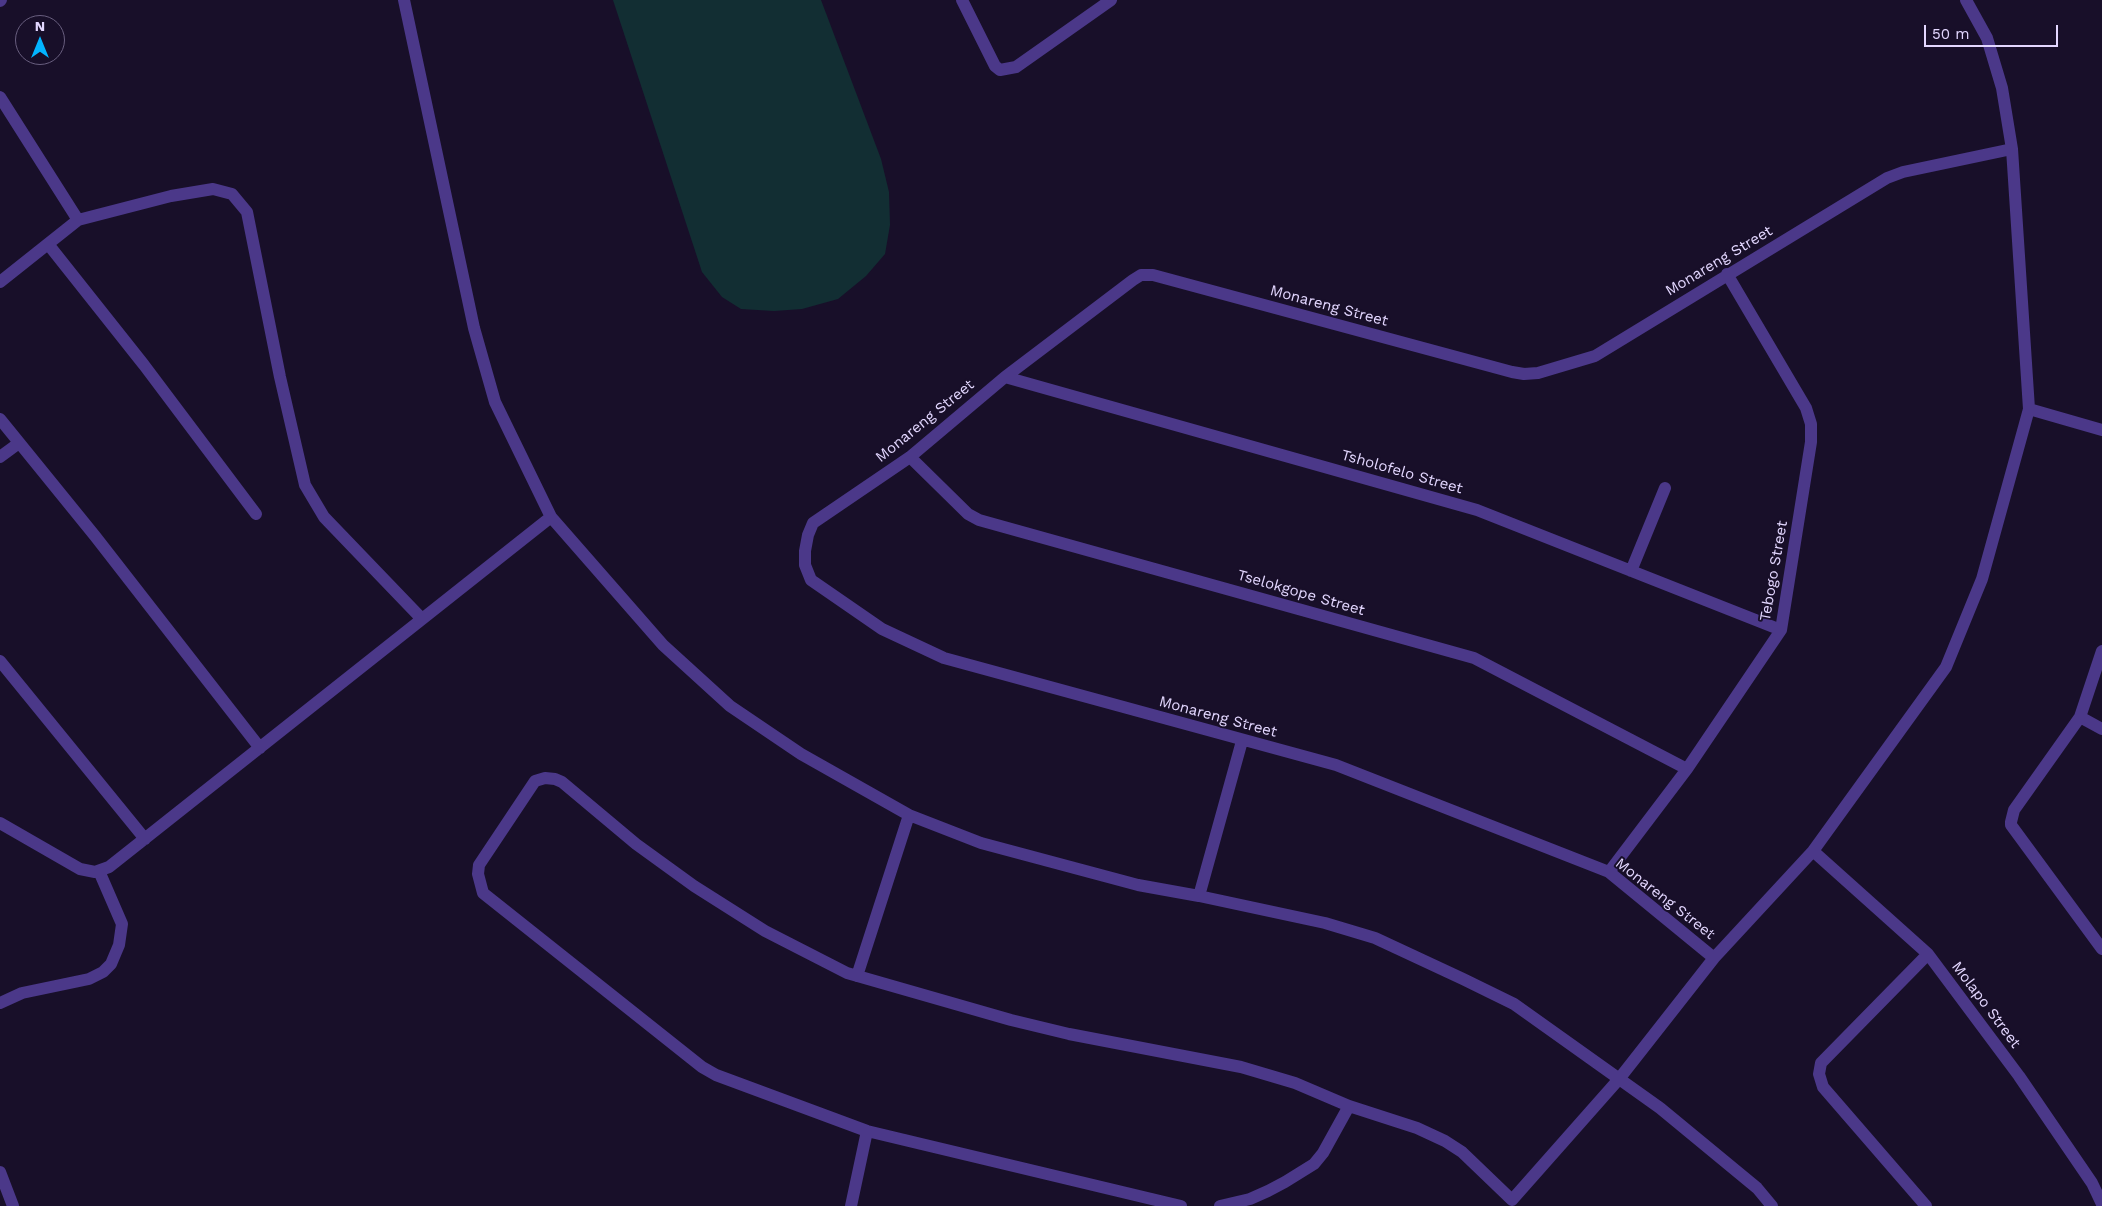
<!DOCTYPE html>
<style>
body{margin:0}
#map{position:relative;width:2102px;height:1206px;overflow:hidden;background:#180f29;font-family:"Work Sans",sans-serif}
canvas{display:block}
.north{position:absolute;left:15px;top:15px;width:50px;height:50px;box-sizing:border-box;background:#180f29;border:1px solid #695f7f;border-radius:50%;rotate:0deg;font-size:14px;font-weight:700;line-height:20px;text-align:center;color:#e3d7ff}
.north::after{content:'';display:block;margin:auto;width:18px;height:22px;background:#03b4ff;clip-path:polygon(50% 0,100% 100%,50% 72%,0 100%)}
.scale{position:absolute;left:1924px;top:25px;width:134px;height:22px;box-sizing:border-box;border:2px solid #e3d7ff;border-top:0;padding-left:6px;font-size:15px;line-height:18px;white-space:nowrap;color:#e3d7ff;-webkit-text-stroke:4px #180f29;paint-order:stroke}
</style>
<div id="map">
<canvas width="2102" height="1206"></canvas>
<div class="north">N</div>
<div class="scale">50 m</div>
</div>
<script>
const ctx = document.querySelector('canvas').getContext('2d');
ctx.lineJoin = 'round';
function fillPath(path, color) { ctx.fillStyle = color; ctx.fill(path, 'evenodd'); }
const shape = rows => new Path2D(rows.map(r => 'M' + r).join(''));
function strokePath(path, color, width, dash) { ctx.strokeStyle = color; ctx.lineWidth = width; ctx.lineCap = dash ? 'butt' : 'round'; ctx.setLineDash(dash || []); ctx.stroke(path); }
function label(font, color, halo, rows, align = 'center') {
  ctx.font = font + ' "Work Sans",sans-serif'; ctx.lineWidth = 4; ctx.setLineDash([]); ctx.textBaseline = 'middle'; ctx.strokeStyle = halo; ctx.fillStyle = color; for (const [text, x, y, turn = 0] of rows) {
    ctx.save(); ctx.translate(x, y); ctx.rotate((+turn || 0) * Math.PI / 180); ctx.textAlign = isNaN(turn) ? turn : align; if (halo) ctx.strokeText(text, 0, 0); ctx.fillText(text, 0, 0); ctx.restore();
  }
}
const green = shape([
 [613,0,821,0,881,159,889,192,890,225,885,254,866,276,838,299,802,309,774,311,741,309,722,297,702,272]
]);
const minor = shape([
 [404,0,474,328,495,402,551,517,663,645,730,706,801,754,909,815,981,843,1138,885,1199,896,1325,923,1375,938,1463,979,1514,1004,1660,1108,1757,1188,1772,1206],
 [962,0,995,66,1000,70,1016,67,1111,0],
 [0,1,1,0],
 [0,97,78,220],
 [48,244,144,365,256,514],
 [0,282,78,220,171,196,213,189,232,194,247,212,280,377,305,485,324,517,422,619],
 [1005,377,1477,510,1781,630],
 [2029,409,2102,430],
 [0,419,95,536,260,748],
 [0,457,19,443],
 [910,457,968,514,979,520,1474,658,1687,769],
 [1631,571,1665,488],
 [2102,651,2080,717,2014,810,2011,822,2011,825,2102,949],
 [0,661,145,839],
 [2080,717,2102,729],
 [0,823,80,869,95,872,109,867,551,517],
 [1813,851,1928,954,2019,1076,2092,1183,2102,1204],
 [1609,872,1687,769,1781,630,1811,442,1811,424,1806,408,1727,274],
 [1199,896,1242,741],
 [1714,958,1609,872,1336,765,944,658,882,629,811,580,805,565,805,551,808,535,813,523,910,457,1005,377,1133,280,1141,275,1153,275,1512,372,1524,374,1538,373,1595,356,1887,178,1903,172,2012,149],
 [857,976,909,815],
 [0,1003,22,993,89,979,103,972,111,964,119,945,122,924,99,871],
 [0,1172,13,1206],
 [851,1206,867,1131],
 [1181,1206,867,1131,716,1075,702,1067,483,893,478,874,479,865,535,781,545,778,555,779,562,782,636,844,694,886,765,931,847,973,1011,1020,1069,1034,1241,1067,1295,1083,1349,1106,1417,1128,1445,1141,1462,1152,1512,1200,1619,1079,1714,958,1813,851,1946,667,1982,579,2029,409,2012,149,2002,88,1987,38,1966,0],
 [1220,1206,1250,1199,1268,1191,1285,1182,1314,1164,1323,1153,1349,1106],
 [1926,1206,1823,1087,1819,1074,1821,1063,1928,954]
]);
const streetNames = [
 ["Monareng Street",1719,261,-31],
 ["Monareng Street",1329,306,15],
 ["Monareng Street",925,421,-39],
 ["Tsholofelo Street",1402,472,16],
 ["Tebogo Street",1774,571,-80],
 ["Tselokgope Street",1301,593,16],
 ["Monareng Street",1218,717,15],
 ["Monareng Street",1665,899,38],
 ["Molapo Street",1986,1005,53]
];
fillPath(green, '#122e33');
strokePath(minor, '#4b3889', 12);
label('15px', '#e3d7ff', '#180f29', streetNames);
</script>
